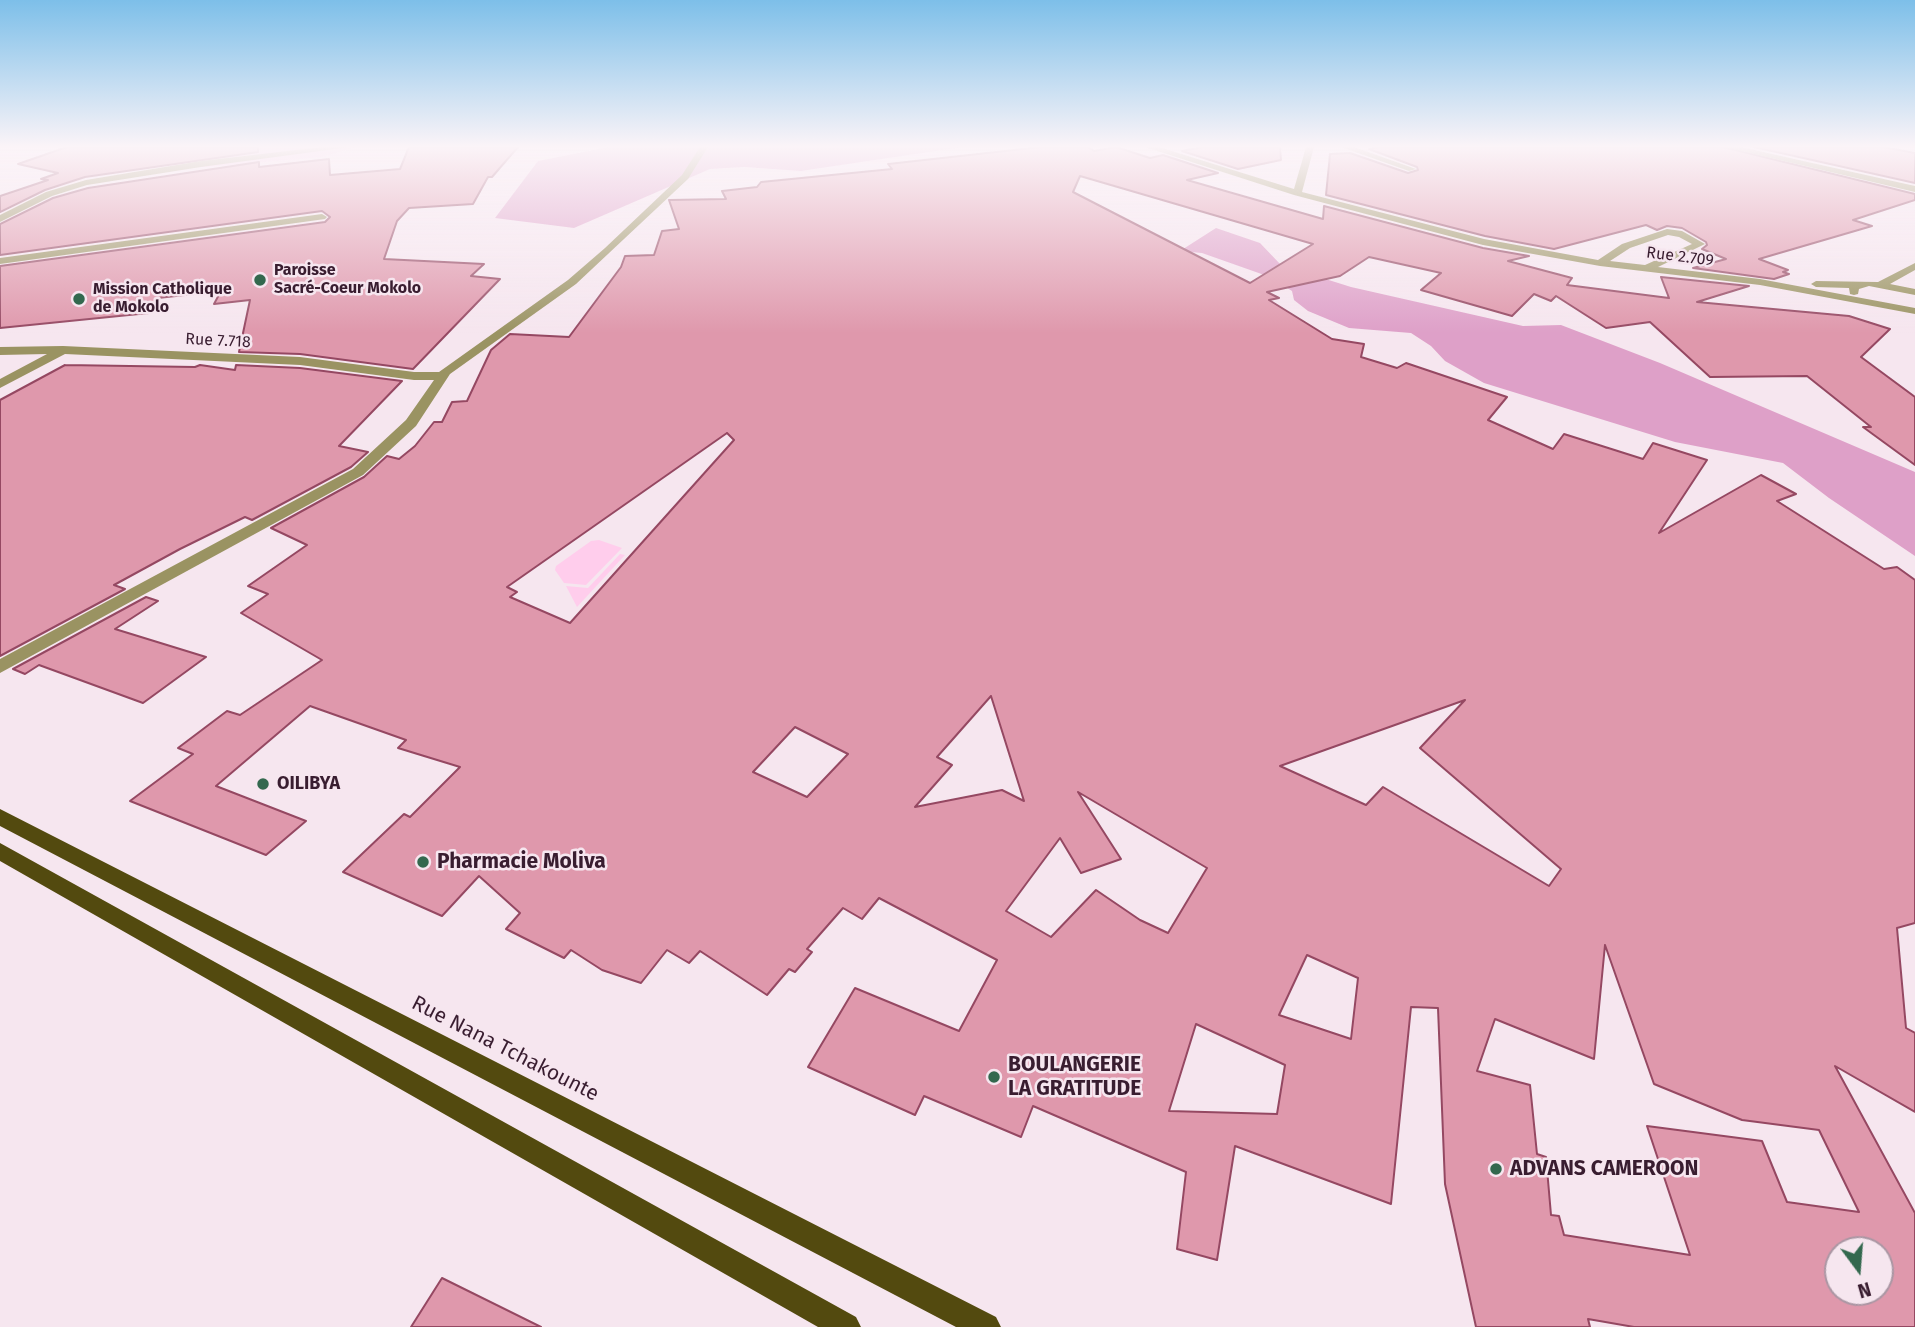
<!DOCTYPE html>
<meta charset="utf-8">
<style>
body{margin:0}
#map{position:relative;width:1915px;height:1327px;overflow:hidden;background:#f6e6ef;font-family:"Fira Sans",sans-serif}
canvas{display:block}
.north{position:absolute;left:1824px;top:1236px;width:70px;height:70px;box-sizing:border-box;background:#f6e6ef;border:2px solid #aa96a3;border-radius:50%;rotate:164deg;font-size:19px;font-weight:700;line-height:28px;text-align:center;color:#391d30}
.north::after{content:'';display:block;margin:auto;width:24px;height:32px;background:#33684e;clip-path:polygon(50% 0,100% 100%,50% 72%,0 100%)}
</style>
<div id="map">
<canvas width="1915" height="1327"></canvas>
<div class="north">N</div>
</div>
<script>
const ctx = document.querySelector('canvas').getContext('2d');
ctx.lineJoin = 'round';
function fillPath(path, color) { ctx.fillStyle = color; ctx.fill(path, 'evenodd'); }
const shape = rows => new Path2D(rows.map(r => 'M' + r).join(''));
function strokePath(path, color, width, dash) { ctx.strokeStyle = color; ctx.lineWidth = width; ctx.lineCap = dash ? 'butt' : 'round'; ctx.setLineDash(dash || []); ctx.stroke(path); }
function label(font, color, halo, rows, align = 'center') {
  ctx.font = font + ' "Fira Sans",sans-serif'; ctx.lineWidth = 5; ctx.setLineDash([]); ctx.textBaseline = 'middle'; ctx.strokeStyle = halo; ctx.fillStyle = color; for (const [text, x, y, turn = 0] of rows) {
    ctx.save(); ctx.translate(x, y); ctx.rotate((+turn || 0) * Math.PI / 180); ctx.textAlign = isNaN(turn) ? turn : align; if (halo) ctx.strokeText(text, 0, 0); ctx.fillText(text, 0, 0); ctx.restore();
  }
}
const green = shape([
 [213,147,356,147,322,157,209,167,173,167,166,163],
 [599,540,622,548,586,585,564,583,555,570,556,566,591,541],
 [620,554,625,555,577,607,566,586,588,588]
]);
const forest = shape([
 [609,147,962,147,801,171,744,167,710,169,574,228,495,218,538,161],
 [1216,228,1260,243,1281,265,1351,287,1523,326,1561,325,1660,363,1915,472,1915,556,1829,498,1783,463,1675,442,1484,383,1445,361,1431,346,1411,333,1349,328,1308,311,1294,300,1292,291,1270,277,1202,253,1180,251]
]);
const building = shape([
 [67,147,258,147,258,152,85,177,45,190,0,212,0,196,48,180,41,179,58,173,18,164,67,147],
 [409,147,518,147,492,177,488,177,473,204,409,208,397,221,384,259,484,264,471,276,500,279,413,369,300,354,239,352,250,300,214,304,221,291,158,298,149,313,0,328,0,266,325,222,330,217,322,211,0,255,0,224,53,198,88,188,259,162,259,167,329,159,330,175,400,169,409,147],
 [1041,147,1088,147,1094,151,1116,147,1150,158,1163,155,1218,173,1187,180,1323,219,1324,206,1483,248,1529,256,1508,261,1572,278,1567,285,1669,298,1661,277,1749,286,1697,302,1849,316,1890,329,1861,357,1915,397,1915,465,1863,427,1871,427,1807,376,1710,377,1650,322,1606,328,1556,296,1551,301,1534,294,1512,316,1421,290,1441,273,1369,257,1340,276,1267,292,1279,298,1269,300,1332,339,1364,344,1361,357,1397,368,1406,363,1507,397,1488,420,1553,449,1564,434,1643,459,1653,443,1707,460,1659,533,1761,475,1796,494,1777,501,1884,569,1897,567,1915,580,1915,923,1897,928,1906,1028,1915,1033,1915,1112,1835,1066,1915,1213,1915,1327,1634,1327,1588,1319,1590,1327,1476,1327,1445,1184,1438,1008,1411,1007,1391,1204,1235,1146,1217,1260,1177,1249,1186,1172,1033,1106,1021,1137,924,1096,915,1115,808,1067,855,988,959,1031,997,960,879,898,862,919,843,908,807,949,812,952,795,972,789,969,767,995,700,951,689,963,667,950,641,983,602,970,571,950,564,958,506,929,520,913,479,876,442,916,343,872,404,814,410,817,460,767,398,748,406,740,310,706,216,786,306,821,266,855,130,801,193,754,178,748,227,711,240,715,322,660,241,613,268,594,248,586,307,545,271,528,364,477,387,456,399,459,415,446,434,422,442,422,452,402,467,401,491,350,510,334,569,337,621,267,625,256,654,255,662,231,679,229,669,200,726,199,722,191,757,187,761,182,892,169,888,164,1041,147],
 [1080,176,1313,244,1250,283,1073,192,1080,176],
 [727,433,734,440,570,623,510,597,517,592,507,587,727,433],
 [991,696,1024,801,1002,790,915,807,952,765,937,757,991,696],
 [1465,700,1420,748,1561,869,1549,886,1383,787,1366,805,1280,766,1465,700],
 [795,727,848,754,807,797,753,772,795,727],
 [1078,792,1207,868,1168,933,1140,920,1096,890,1051,937,1006,911,1060,838,1081,873,1121,859,1078,792],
 [1605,945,1654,1084,1742,1120,1819,1130,1859,1212,1787,1202,1762,1141,1647,1126,1690,1255,1564,1235,1559,1216,1551,1215,1546,1157,1537,1154,1530,1085,1477,1071,1495,1019,1594,1059,1605,945],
 [1307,955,1358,978,1351,1039,1279,1015,1307,955],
 [1196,1024,1285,1065,1277,1114,1169,1111,1196,1024],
 [1838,1250,1880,1250,1880,1292,1838,1292,1838,1250],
 [1203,147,1280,147,1281,160,1238,169,1182,151,1203,147],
 [1379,147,1723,147,1915,194,1915,200,1853,220,1872,226,1759,259,1788,270,1783,272,1789,274,1774,279,1693,268,1726,259,1702,249,1707,245,1706,242,1682,228,1667,226,1657,230,1646,225,1554,249,1485,236,1326,195,1330,154,1350,153,1408,173,1418,170,1417,167,1369,149,1379,147],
 [1754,147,1883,147,1915,153,1915,183,1754,147],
 [65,365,195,367,200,365,235,370,236,365,300,368,402,381,339,446,368,452,351,467,252,520,245,517,180,549,114,585,125,589,0,656,0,400,65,365],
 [146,597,158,601,115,629,206,657,143,703,39,665,25,674,13,669,146,597],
 [442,1278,541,1327,411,1327,442,1278]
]);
const minor = shape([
 [322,147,350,147,201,167,87,185,52,196,0,222,0,215,46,192,86,180,201,161,322,147],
 [700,147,708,147,688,179,576,284,450,374,416,426,363,475,0,673,0,659,353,469,406,420,434,380,414,380,300,365,65,354,0,388,0,379,47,354,0,355,0,347,63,346,300,357,414,372,439,372,568,280,605,248,682,175,700,147],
 [1145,147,1159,147,1294,189,1306,147,1314,147,1302,192,1484,239,1598,260,1622,244,1667,229,1682,231,1705,244,1658,267,1760,279,1915,308,1915,314,1760,285,1600,266,1483,245,1294,195,1145,147],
 [1668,235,1679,237,1692,244,1645,265,1610,261,1630,248,1668,235],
 [1341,147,1354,147,1416,169,1409,171,1341,147],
 [1725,147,1741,147,1915,186,1915,192,1725,147],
 [322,214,327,217,325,219,0,264,0,258,322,214],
 [1915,263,1915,270,1890,284,1915,289,1915,295,1869,286,1859,289,1858,294,1854,295,1850,294,1849,288,1816,287,1811,284,1816,281,1878,282,1915,263]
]);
const major = shape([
 [0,809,996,1317,1001,1327,956,1327,0,826,0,809],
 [0,843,856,1317,861,1327,818,1327,0,861,0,843]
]);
const markers = [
 [260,280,7,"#33684e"],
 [79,299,7,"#33684e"],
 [263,784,7,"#33684e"],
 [423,862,7,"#33684e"],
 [994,1077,7,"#33684e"],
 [1496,1169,7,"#33684e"]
];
const farStreetnames = [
 ["Rue 2.709",1680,257,7],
 ["Rue 7.718",218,341,3]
];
const farPoinames = [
 ["Paroisse",274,271],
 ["Sacré-Coeur Mokolo",274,289],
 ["Mission Catholique",93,290],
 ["de Mokolo",93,308]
];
const poiNames = [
 ["OILIBYA",277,784]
];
const nearPoinames = [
 ["Pharmacie Moliva",437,862],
 ["BOULANGERIE",1008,1065],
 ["LA GRATITUDE",1008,1089],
 ["ADVANS CAMEROON",1510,1169]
];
const nearStreetnames = [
 ["Rue Nana Tchakounte",505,1049,27]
];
fillPath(green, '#ffcdec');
fillPath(forest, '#dea0c8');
fillPath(building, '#df98ac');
strokePath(building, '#954862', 2);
fillPath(minor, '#9a9362');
fillPath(major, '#534a0f');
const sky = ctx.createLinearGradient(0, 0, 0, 333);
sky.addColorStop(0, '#7dbfe9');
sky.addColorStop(0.44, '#fbf4f8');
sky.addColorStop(1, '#fbf4f800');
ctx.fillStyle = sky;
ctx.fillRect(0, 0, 1915, 333);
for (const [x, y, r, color] of markers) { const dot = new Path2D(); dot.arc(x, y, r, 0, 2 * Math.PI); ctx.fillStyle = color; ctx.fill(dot); strokePath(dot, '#f6e6ef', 2.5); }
label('16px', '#391d30', '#f6e6ef', farStreetnames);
label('bold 16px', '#391d30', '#f6e6ef', farPoinames, 'left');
label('bold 18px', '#391d30', '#f6e6ef', poiNames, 'left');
label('bold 21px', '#391d30', '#f6e6ef', nearPoinames, 'left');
label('21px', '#391d30', '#f6e6ef', nearStreetnames);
</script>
